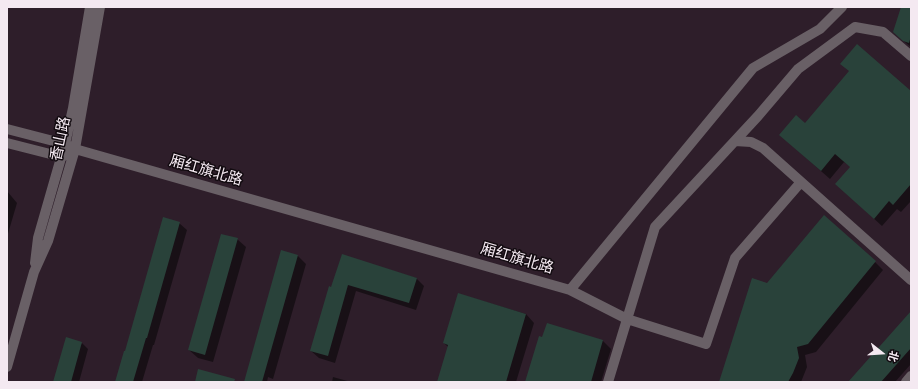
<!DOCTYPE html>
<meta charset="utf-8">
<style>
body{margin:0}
#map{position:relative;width:918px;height:389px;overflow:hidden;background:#2e1e2a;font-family:"Space Grotesk","Noto Sans SC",sans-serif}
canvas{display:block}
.frame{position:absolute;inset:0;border:8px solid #f4e9f1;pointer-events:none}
.north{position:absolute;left:862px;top:333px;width:40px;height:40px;-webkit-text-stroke:3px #120b10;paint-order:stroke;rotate:107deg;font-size:11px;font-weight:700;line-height:16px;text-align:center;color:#f4e9f1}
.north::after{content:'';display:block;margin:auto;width:14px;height:18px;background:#f4e9f1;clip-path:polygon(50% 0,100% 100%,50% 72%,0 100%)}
</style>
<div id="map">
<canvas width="918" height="389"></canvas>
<div class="frame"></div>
<div class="north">北</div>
</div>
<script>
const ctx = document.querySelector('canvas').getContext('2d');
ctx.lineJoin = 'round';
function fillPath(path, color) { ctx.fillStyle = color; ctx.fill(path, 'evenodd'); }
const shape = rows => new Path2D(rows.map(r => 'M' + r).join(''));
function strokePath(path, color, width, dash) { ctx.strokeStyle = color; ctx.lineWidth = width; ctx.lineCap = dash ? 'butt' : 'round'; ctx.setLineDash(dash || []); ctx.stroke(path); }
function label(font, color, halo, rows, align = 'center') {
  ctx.font = font + ' "Space Grotesk","Noto Sans SC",sans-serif'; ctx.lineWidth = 3; ctx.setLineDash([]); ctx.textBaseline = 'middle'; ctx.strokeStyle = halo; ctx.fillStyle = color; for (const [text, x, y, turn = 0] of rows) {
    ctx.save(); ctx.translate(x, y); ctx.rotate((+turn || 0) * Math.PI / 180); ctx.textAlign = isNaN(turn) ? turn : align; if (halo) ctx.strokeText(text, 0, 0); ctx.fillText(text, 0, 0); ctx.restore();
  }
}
const shadow = shape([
 [902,7,911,7,911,47,900,38],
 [911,92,911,201,901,212,897,209,882,226,836,184,851,167,844,162,830,179,780,135,805,124],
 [7,191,17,203,7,237],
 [179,223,187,230,154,345,153,345,142,382,116,382],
 [237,239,246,247,213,362,198,358,189,350],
 [297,255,306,264,273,379,268,377,267,382,245,382],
 [342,255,416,278,424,286,416,310,356,291,335,363,319,358,311,351],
 [875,262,883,270,816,352,805,355,807,367,801,382,720,382,767,284],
 [459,294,526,314,534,323,516,382,438,382,448,347,444,343],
 [911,313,911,364,895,382,850,382],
 [543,338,603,341,611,349,601,382,526,382],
 [82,343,88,349,79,382,54,382],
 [333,377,351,382,332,382]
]);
const building = shape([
 [901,7,911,7,911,36,909,43,903,41,893,32],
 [857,44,911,91,911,184,893,205,889,201,874,219,835,184,850,167,835,154,821,171,779,135,796,115,805,123,849,71,840,64],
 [824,215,876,261,808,344,797,347,799,358,793,373,788,382,719,382,752,278,767,283],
 [163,217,180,222,147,338,146,338,133,382,115,382,124,351,125,351],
 [221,234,238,238,205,355,188,350],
 [281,250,298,255,262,382,244,382],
 [342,254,417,278,409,303,348,285,328,356,310,351,329,286,331,287],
 [458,293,526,314,506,382,437,382,448,345,443,343],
 [911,311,911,348,881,382,848,382],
 [547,323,603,340,591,382,525,382,539,336,542,337],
 [66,337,82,342,71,382,53,382],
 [198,369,235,379,234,382,195,382]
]);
const minor = shape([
 [7,129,65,144,75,149,570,290,753,68,820,29,842,7],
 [735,141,751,142,763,148,911,280],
 [7,143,62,157,68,153],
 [35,263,38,238,65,144,73,108,90,7],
 [570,290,627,319,706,344,735,258,801,182],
 [7,367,34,272,48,241,75,149,100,7],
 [608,382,655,227,758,116,798,69,855,27,883,32,911,56],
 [906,382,911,376]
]);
const streetNames = [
 ["香山路",61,139,-78],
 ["厢红旗北路",206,171,16],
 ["厢红旗北路",517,259,16]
];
fillPath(shadow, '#0007');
fillPath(building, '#29423a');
strokePath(minor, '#696066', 10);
label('15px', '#f4e9f1', '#120b10', streetNames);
</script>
